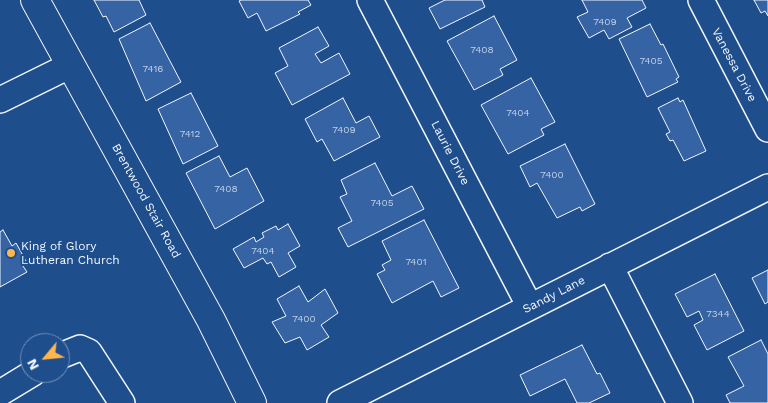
<!DOCTYPE html>
<style>
body{margin:0}
#map{position:relative;width:768px;height:403px;overflow:hidden;background:#1f4e8c;font-family:"Work Sans",sans-serif}
canvas{display:block}
.north{position:absolute;left:20px;top:333px;width:50px;height:50px;box-sizing:border-box;background:#1f4e8c;border:1px solid #7391ba;border-radius:50%;rotate:242deg;font-size:14px;font-weight:700;line-height:20px;text-align:center;color:#f2f6ff}
.north::after{content:'';display:block;margin:auto;width:18px;height:22px;background:#ffb74d;clip-path:polygon(50% 0,100% 100%,50% 72%,0 100%)}
</style>
<div id="map">
<canvas width="768" height="403"></canvas>
<div class="north">N</div>
</div>
<script>
const ctx = document.querySelector('canvas').getContext('2d');
ctx.lineJoin = 'round';
function fillPath(path, color) { ctx.fillStyle = color; ctx.fill(path, 'evenodd'); }
const shape = rows => new Path2D(rows.map(r => 'M' + r).join(''));
function strokePath(path, color, width, dash) { ctx.strokeStyle = color; ctx.lineWidth = width; ctx.lineCap = dash ? 'butt' : 'round'; ctx.setLineDash(dash || []); ctx.stroke(path); }
function label(font, color, halo, rows, align = 'center') {
  ctx.font = font + ' "Work Sans",sans-serif'; ctx.lineWidth = 4; ctx.setLineDash([]); ctx.textBaseline = 'middle'; ctx.strokeStyle = halo; ctx.fillStyle = color; for (const [text, x, y, turn = 0] of rows) {
    ctx.save(); ctx.translate(x, y); ctx.rotate((+turn || 0) * Math.PI / 180); ctx.textAlign = isNaN(turn) ? turn : align; if (halo) ctx.strokeText(text, 0, 0); ctx.fillText(text, 0, 0); ctx.restore();
  }
}
const building = shape([
 [94,0,139,0,146,15,114,32,106,16,103,17,94,0],
 [241,0,308,0,311,5,298,12,300,14,266,31,257,13,248,18,239,1,241,0],
 [445,0,482,0,485,7,440,29,429,8,445,0],
 [582,0,642,0,646,8,627,18,632,27,609,39,604,30,589,38,577,17,588,12,582,0],
 [754,0,768,0,768,16,765,11,761,13,754,0],
 [494,16,517,60,500,69,503,75,474,90,447,41,494,16],
 [150,23,181,82,146,101,119,39,150,23],
 [650,24,661,45,663,44,679,77,676,79,678,82,647,97,619,39,650,24],
 [318,27,329,46,315,54,321,63,339,53,350,74,292,105,275,73,288,66,279,48,318,27],
 [531,78,555,122,541,129,544,135,508,154,481,105,531,78],
 [191,93,218,146,183,164,158,109,191,93],
 [343,98,356,123,369,116,380,137,334,161,322,139,317,142,305,119,343,98],
 [678,98,680,102,683,100,706,151,684,161,673,140,670,141,666,134,670,132,658,108,678,98],
 [565,144,595,204,582,211,580,207,557,218,537,183,530,187,520,166,565,144],
 [219,156,230,177,247,168,264,201,215,229,186,173,219,156],
 [375,163,392,196,412,186,424,209,348,247,338,228,352,221,340,197,347,194,341,180,375,163],
 [424,220,459,288,441,297,433,281,392,303,377,274,385,270,382,265,391,260,382,241,424,220],
 [288,224,300,246,288,253,296,267,279,277,271,262,267,264,263,258,244,268,233,249,254,237,256,242,264,237,262,233,276,226,278,230,288,224],
 [3,230,12,246,16,243,26,261,21,263,27,272,0,287,0,232,3,230],
 [768,270,768,302,765,304,752,278,768,270],
 [715,274,744,331,707,350,694,325,703,320,699,311,687,317,675,294,715,274],
 [299,286,308,302,325,289,338,313,321,325,329,337,307,350,300,337,285,343,272,322,286,316,277,299,299,286],
 [761,340,768,354,768,403,730,403,726,395,744,386,728,357,761,340],
 [582,345,597,374,600,373,610,393,589,403,577,403,565,379,530,396,520,375,582,345]
]);
const minor = shape([
 [370,0,530,307],
 [701,0,768,129],
 [0,100,71,65],
 [610,266,680,403],
 [60,356,80,348,89,352,122,403],
 [0,393,33,373],
 [340,403,768,187]
]);
const major = shape([
 [35,0,211,320,252,403]
]);
const markers = [
 [11,253,5,"#ffb74d"]
];
const numberNames = [
 ["7409",605,22],
 ["7408",482,50],
 ["7405",651,61],
 ["7416",153,69],
 ["7404",518,113],
 ["7409",344,130],
 ["7412",190,134],
 ["7400",552,175],
 ["7408",226,189],
 ["7405",382,203],
 ["7404",263,251],
 ["7401",416,262],
 ["7344",718,314],
 ["7400",304,319]
];
const streetNames = [
 ["Vanessa Drive",734,65,62],
 ["Laurie Drive",450,153,63],
 ["Brentwood Stair Road",146,201,61],
 ["Sandy Lane",554,295,-27]
];
const poiNames = [
 ["King of Glory",21,246],
 ["Lutheran Church",21,260]
];
fillPath(building, '#3563a3');
strokePath(building, '#f2f6ff', 1);
strokePath(minor, '#f2f6ff', 28);
strokePath(major, '#f2f6ff', 30);
strokePath(minor, '#1f4e8c', 25);
strokePath(major, '#1f4e8c', 28);
for (const [x, y, r, color] of markers) { const dot = new Path2D(); dot.arc(x, y, r, 0, 2 * Math.PI); ctx.fillStyle = color; ctx.fill(dot); strokePath(dot, '#1f4e8c', 2); }
label('10px', '#c3d1e8', null, numberNames);
label('12px', '#f2f6ff', '#1f4e8c', streetNames);
label('12px', '#f2f6ff', '#1f4e8c', poiNames, 'left');
</script>
